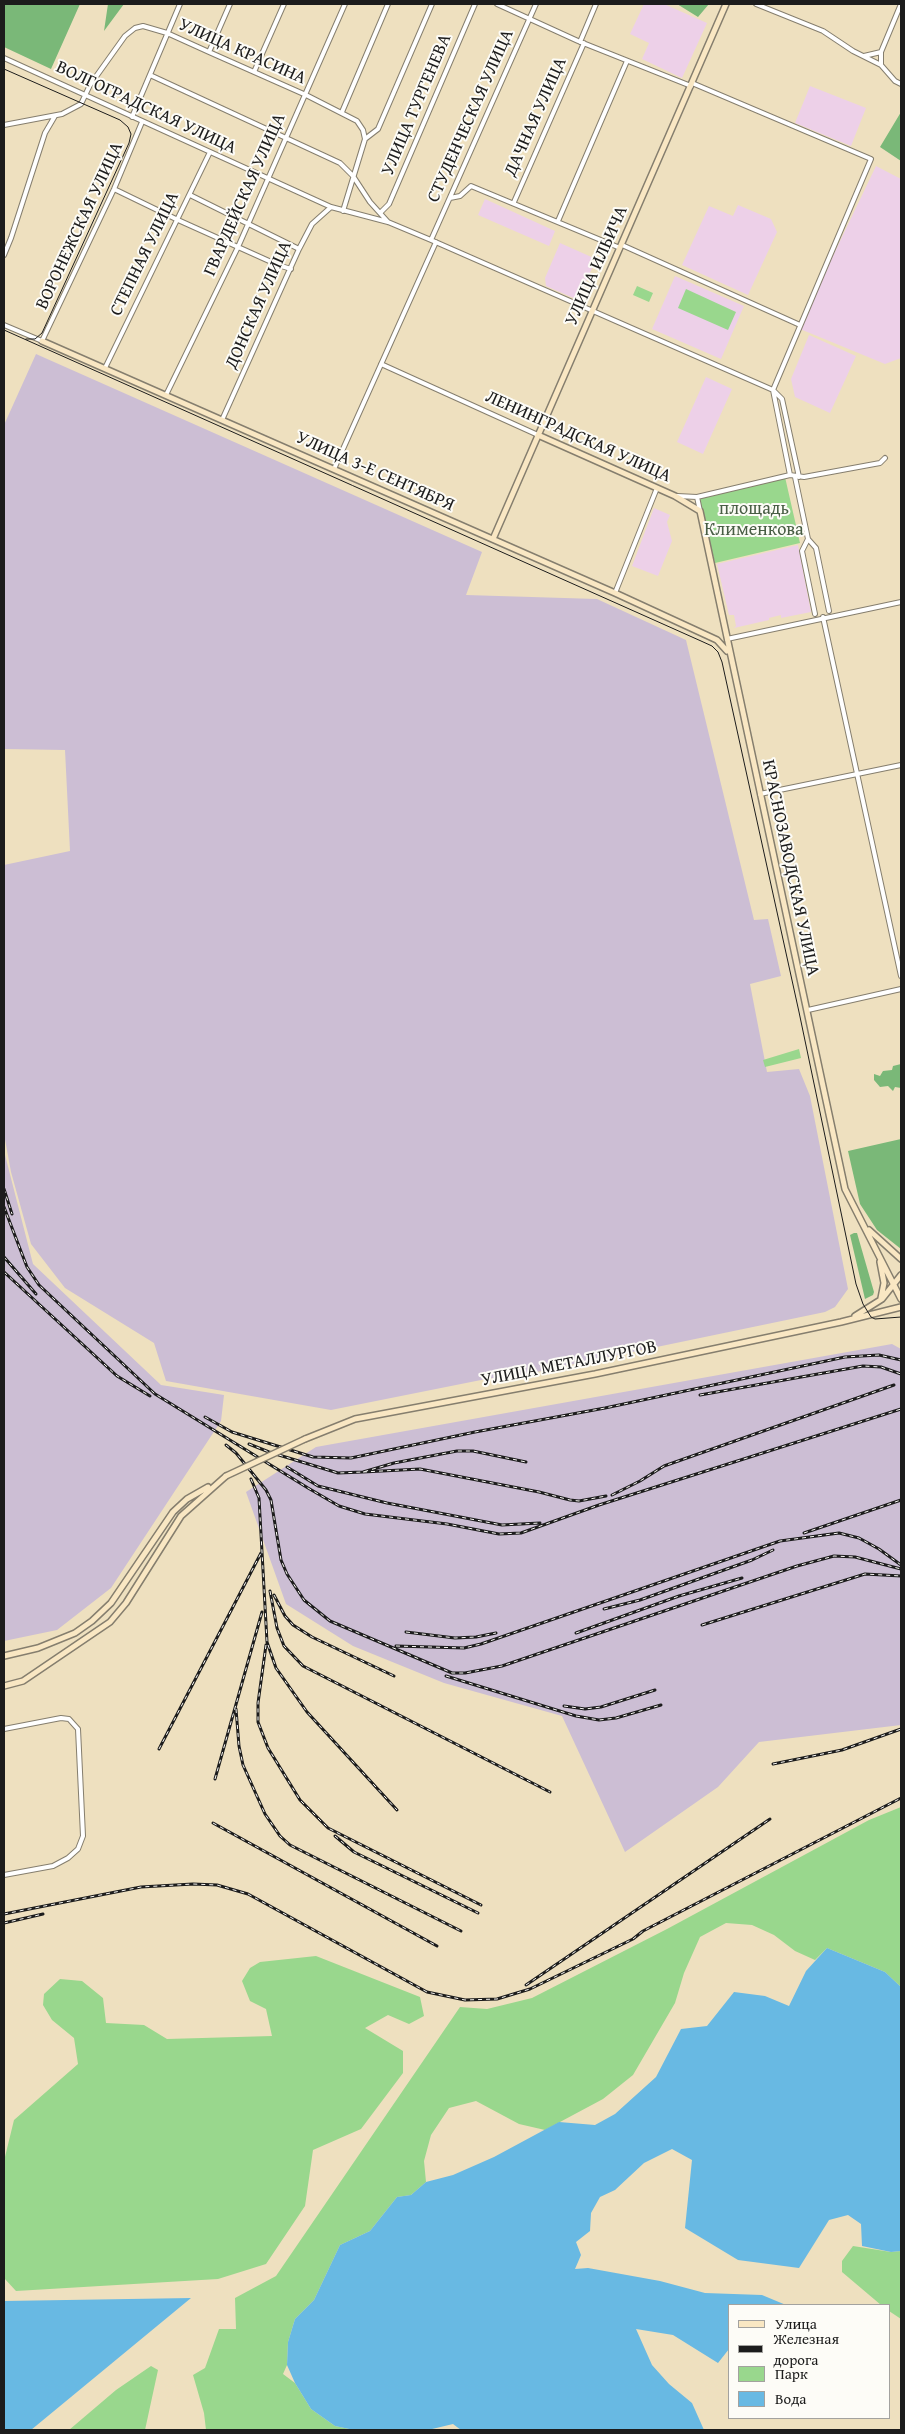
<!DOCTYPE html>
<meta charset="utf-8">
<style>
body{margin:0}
#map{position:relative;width:905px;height:2434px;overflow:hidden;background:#eee0bf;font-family:"Gentium Book Plus",serif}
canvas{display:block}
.frame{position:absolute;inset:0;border:5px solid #1c1c1c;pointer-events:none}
.legend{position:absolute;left:728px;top:2304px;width:162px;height:115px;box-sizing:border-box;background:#fdfcf7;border:1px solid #a3a29f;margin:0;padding:6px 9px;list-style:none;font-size:15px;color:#1c1c1c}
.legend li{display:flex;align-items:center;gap:10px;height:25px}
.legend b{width:25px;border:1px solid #a3a29f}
</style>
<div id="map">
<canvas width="905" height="2434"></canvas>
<div class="frame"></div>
<ul class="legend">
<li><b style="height:6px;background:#f9e7c3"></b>Улица</li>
<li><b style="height:6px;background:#1c1c1c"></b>Железная дорога</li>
<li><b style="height:14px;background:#99d78d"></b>Парк</li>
<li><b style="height:14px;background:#68b9e3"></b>Вода</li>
</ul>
</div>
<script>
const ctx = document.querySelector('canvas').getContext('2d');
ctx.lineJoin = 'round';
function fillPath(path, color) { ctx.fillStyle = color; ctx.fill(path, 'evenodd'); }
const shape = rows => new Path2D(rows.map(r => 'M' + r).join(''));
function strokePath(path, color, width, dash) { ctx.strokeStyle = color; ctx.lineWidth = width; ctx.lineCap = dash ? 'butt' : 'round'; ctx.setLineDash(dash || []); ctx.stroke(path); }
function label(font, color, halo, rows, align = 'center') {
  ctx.font = font + ' "Gentium Book Plus",serif'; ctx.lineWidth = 4; ctx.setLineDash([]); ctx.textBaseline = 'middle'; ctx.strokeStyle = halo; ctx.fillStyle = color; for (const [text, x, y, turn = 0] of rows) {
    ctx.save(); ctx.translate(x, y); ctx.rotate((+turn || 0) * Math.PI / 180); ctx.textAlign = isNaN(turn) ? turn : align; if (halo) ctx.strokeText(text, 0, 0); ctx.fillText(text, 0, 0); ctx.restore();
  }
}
const built = shape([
 [644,4,664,4,707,23,682,78,642,59,649,43,630,34],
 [810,86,866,108,851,146,795,123],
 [876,166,901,179,901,358,885,364,800,329,831,260],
 [485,199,555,231,549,246,478,215],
 [738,205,771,219,777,232,748,295,682,265,709,206,733,216],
 [560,243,596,259,578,300,546,286,545,278],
 [675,276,744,306,721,359,652,329],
 [809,335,856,356,830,413,795,397,791,379],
 [706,377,732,389,703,454,677,442],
 [654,508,670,515,667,522,672,541,658,576,632,566],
 [798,545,811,612,781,618,781,615,769,618,769,620,734,628,736,626,734,615,729,615,717,564]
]);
const industrial = shape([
 [36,354,482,552,466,595,597,599,686,640,754,920,768,919,781,976,750,984,767,1072,799,1069,810,1096,848,1289,835,1307,825,1312,498,1380,491,1378,331,1410,166,1381,154,1343,65,1288,31,1244,11,1172,4,1134,4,865,70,851,65,750,4,749,4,425],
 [4,1151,33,1264,161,1385,224,1395,221,1421,111,1588,57,1630,4,1641],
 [892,1344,901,1349,901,1725,759,1742,718,1787,625,1852,562,1716,444,1683,353,1646,286,1604,246,1492,316,1447]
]);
const green = shape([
 [637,286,653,293,649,302,633,295],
 [686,289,736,312,728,330,678,308],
 [785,477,800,543,715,563,699,498],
 [799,1049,801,1058,765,1067,763,1060],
 [901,1807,901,1987,885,1972,827,1948,815,1960,795,1951,774,1935,752,1925,726,1923,700,1937,684,1973,675,2003,633,2075,603,2099,545,2130,519,2124,476,2101,449,2108,431,2135,424,2161,426,2182,411,2195,397,2197,370,2231,340,2245,314,2300,295,2319,288,2342,287,2365,283,2374,295,2383,311,2409,335,2426,354,2430,206,2430,204,2413,193,2375,205,2368,219,2329,236,2329,235,2298,276,2276,460,2007,487,2009,532,1998,667,1929,869,1820],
 [316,1956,420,1997,424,2016,409,2024,388,2015,365,2028,403,2051,403,2073,361,2129,313,2150,305,2206,266,2264,218,2279,16,2291,4,2278,4,2161,14,2120,78,2064,74,2038,52,2020,43,2005,44,1994,60,1979,82,1981,103,1998,106,2023,144,2025,167,2039,272,2036,266,2009,250,2001,242,1981,250,1968,260,1962],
 [853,2246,891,2252,901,2251,901,2319,889,2311,889,2305,881,2305,842,2272,842,2261],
 [151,2366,158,2370,145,2430,69,2430,116,2390]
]);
const forest = shape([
 [4,4,80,4,51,69,4,47],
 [108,4,124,4,104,31],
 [677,4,709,4,698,17],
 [901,112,901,161,880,147],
 [901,1064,901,1088,895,1087,893,1091,888,1086,880,1087,874,1080,874,1074,880,1076,883,1071,892,1070,893,1066],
 [901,1139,901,1249,877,1230,860,1204,848,1151],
 [854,1233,857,1233,874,1292,873,1295,865,1299,850,1235]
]);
const water = shape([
 [827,1948,885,1972,901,1987,901,2251,891,2252,862,2246,861,2224,848,2215,829,2220,799,2268,738,2260,685,2228,692,2160,672,2149,644,2163,615,2190,600,2197,591,2213,590,2231,576,2242,581,2255,575,2269,588,2268,660,2281,705,2293,762,2295,786,2305,729,2305,729,2349,718,2363,673,2335,636,2329,652,2365,669,2384,692,2403,704,2430,461,2430,453,2424,428,2430,354,2430,335,2426,311,2409,295,2383,287,2365,288,2342,295,2319,314,2300,340,2245,370,2231,397,2197,411,2195,426,2182,453,2175,494,2157,559,2122,595,2125,615,2114,656,2077,681,2029,707,2026,734,1992,765,1996,789,2006,806,1971],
 [191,2298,31,2430,4,2430,4,2301]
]);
const street = shape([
 [497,4,578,41,691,86],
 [756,4,823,31,853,51,881,65,895,81,901,84],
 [580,42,596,4],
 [209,52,230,4],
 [864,56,881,52],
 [4,58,331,207,388,222,431,240,773,390,782,399,799,477],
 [881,65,881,52,901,4],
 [254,72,284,4],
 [150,75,340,163,353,176,370,202,388,222],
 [692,83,871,159,773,390,790,475],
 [342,112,388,4],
 [132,117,180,4],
 [4,125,62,114,81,104,90,85,125,36,135,28,143,26,167,33,209,52,306,95,357,121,363,130,365,139,343,211],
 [365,139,378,129,432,4],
 [114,189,178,220,278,265,291,269],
 [190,195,299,249],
 [450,198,460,196,471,186,620,248],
 [514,202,584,43],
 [380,213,389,204,475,4],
 [558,221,627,61],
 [431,240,536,4],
 [622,245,800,325],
 [4,255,11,238,45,133,55,116],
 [4,325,42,341,114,189,142,122],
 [381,364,538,435],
 [105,368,210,152],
 [166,395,238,247,345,4],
 [222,420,299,249,312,224,331,207],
 [334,469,436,242],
 [795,477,808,539,802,551,815,614],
 [677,496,697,497,790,475,804,477,880,463,885,458],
 [697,497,700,511],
 [808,539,816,548,829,611],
 [615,593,657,488],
 [823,617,901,976],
 [727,639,901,602],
 [760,794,901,765],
 [808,1010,901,989],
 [4,1729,61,1718,69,1719,78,1729,83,1836,78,1849,68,1858,53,1866,4,1875]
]);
const secondary = shape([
 [42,341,615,593,717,640,727,651],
 [538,435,675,496,700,511,845,1189,901,1299],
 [493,539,726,4],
 [869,1230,901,1259],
 [880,1262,884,1283,881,1298],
 [855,1316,882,1299,901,1275],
 [305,1439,355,1419,595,1374,841,1322,901,1307],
 [4,1656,38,1648,75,1633,92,1621,111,1603,173,1512,187,1499,208,1487],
 [4,1686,23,1681,110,1622,126,1603,181,1516,226,1476]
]);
const tram = shape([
 [4,69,120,120,128,127,131,134,129,143,42,333,35,339,26,339],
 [4,330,701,641,712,646,718,652,722,662,799,1012,856,1284,863,1304,871,1317,875,1319,901,1317]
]);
const rail = shape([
 [4,1189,12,1214],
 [4,1207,27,1267,39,1285,155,1394,308,1488,339,1506,365,1514,447,1524,499,1534,521,1533,599,1505,901,1409],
 [4,1257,36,1294],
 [4,1272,117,1376,150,1396],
 [700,1395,863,1366,881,1367,901,1374],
 [205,1417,232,1432,313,1457,351,1458,475,1432,605,1408,845,1357,879,1355,901,1360],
 [249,1444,269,1452,338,1473,363,1472,394,1463,457,1451,473,1451,526,1462],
 [226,1445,236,1453,266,1490,271,1500,281,1560,287,1574,304,1600,330,1621,452,1673,465,1673,502,1666,797,1566,834,1556,855,1557,901,1569],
 [287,1467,318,1486,387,1503,502,1525,540,1523],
 [363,1472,420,1469,539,1492,570,1500,579,1501,606,1496],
 [251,1479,259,1498,267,1642,276,1668,307,1712,397,1810],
 [612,1495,640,1481,664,1466,894,1385],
 [804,1533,901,1500],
 [270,1591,277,1628,284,1646,303,1666,550,1792],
 [274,1595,285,1616,293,1625,312,1637,394,1676],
 [604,1609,640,1600,752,1560,773,1550],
 [702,1625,865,1574,901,1576],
 [406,1632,455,1638,476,1637,496,1633],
 [576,1633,679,1596,742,1578],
 [266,1645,258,1703,258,1722,268,1748,300,1800,328,1828,481,1905],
 [396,1646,464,1648,481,1644,780,1541,839,1533,859,1538,879,1549,901,1565],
 [446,1676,576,1716,599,1720,616,1718,661,1705],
 [564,1706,585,1709,601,1707,655,1690],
 [236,1709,239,1746,243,1765,265,1814,280,1836,290,1845,461,1931],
 [159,1749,261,1553],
 [773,1764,842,1750,901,1729],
 [215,1779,262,1612],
 [213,1823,437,1946],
 [335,1836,354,1852,478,1913],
 [4,1914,141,1887,193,1884,217,1885,248,1894,427,1992,465,2000,497,1999,530,1989,633,1939,643,1931,901,1798],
 [4,1923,43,1914],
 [526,1985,770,1819]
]);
const secondaryBridge = shape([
 [226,1476,305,1439]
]);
const streetNames = [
 ["УЛИЦА КРАСИНА",242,52,24],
 ["УЛИЦА ТУРГЕНЕВА",417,105,-67],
 ["ВОЛГОГРАДСКАЯ УЛИЦА",146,108,25],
 ["СТУДЕНЧЕСКАЯ УЛИЦА",471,116,-66],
 ["ДАЧНАЯ УЛИЦА",536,117,-66],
 ["ГВАРДЕЙСКАЯ УЛИЦА",245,195,-66],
 ["ВОРОНЕЖСКАЯ УЛИЦА",80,226,-65],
 ["СТЕПНАЯ УЛИЦА",145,254,-64],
 ["УЛИЦА ИЛЬИЧА",597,266,-66],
 ["ДОНСКАЯ УЛИЦА",259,305,-66],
 ["ЛЕНИНГРАДСКАЯ УЛИЦА",578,437,24],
 ["УЛИЦА 3-Е СЕНТЯБРЯ",375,472,24],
 ["КРАСНОЗАВОДСКАЯ УЛИЦА",790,868,78],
 ["УЛИЦА МЕТАЛЛУРГОВ",569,1364,-11]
];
const parkNames = [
 ["площадь",754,509],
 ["Клименкова",754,530]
];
fillPath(built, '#edd0e8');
fillPath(industrial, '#ccbed4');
fillPath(green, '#99d78d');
fillPath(forest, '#7ab878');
fillPath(water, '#68b9e3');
strokePath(street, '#857e6e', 6);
strokePath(secondary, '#857e6e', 8);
strokePath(street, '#fff', 4);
strokePath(secondary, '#f9e7c3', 5);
strokePath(tram, '#1c1c1c', 1);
strokePath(rail, '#1c1c1c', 3);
strokePath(rail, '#fdfcf7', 1, [4]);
strokePath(secondaryBridge, '#857e6e', 8, []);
strokePath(secondaryBridge, '#f9e7c3', 5);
label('18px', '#1c1c1c', '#fdfcf7', streetNames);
label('18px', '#485d44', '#fdfcf7', parkNames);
</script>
